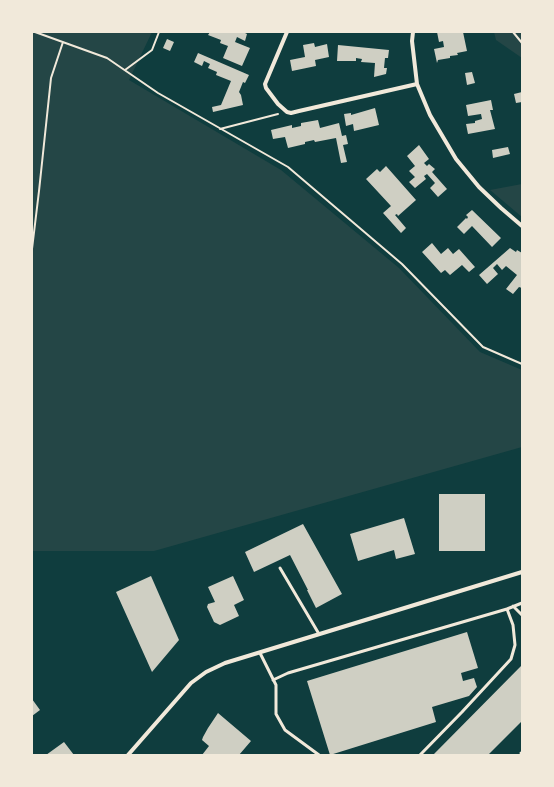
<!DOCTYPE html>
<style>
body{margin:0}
#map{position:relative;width:554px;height:787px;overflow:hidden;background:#0f3d3e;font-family:Commissioner,sans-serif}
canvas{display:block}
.frame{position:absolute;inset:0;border:33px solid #f1e9da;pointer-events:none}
</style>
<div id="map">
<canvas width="554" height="787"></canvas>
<div class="frame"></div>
</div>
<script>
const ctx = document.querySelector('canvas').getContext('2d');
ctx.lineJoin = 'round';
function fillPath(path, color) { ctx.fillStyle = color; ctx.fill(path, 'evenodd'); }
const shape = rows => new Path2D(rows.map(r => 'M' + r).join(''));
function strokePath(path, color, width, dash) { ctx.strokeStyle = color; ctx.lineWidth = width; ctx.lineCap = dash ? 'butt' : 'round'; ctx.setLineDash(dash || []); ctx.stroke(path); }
const green = shape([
 [32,32,152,32,129,80,281,170,399,268,480,352,522,370,522,447,154,551,32,551],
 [494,32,522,32,522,58,496,40],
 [522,184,522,217,490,190]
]);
const building = shape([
 [210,32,243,32,247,34,245,41,237,37,235,42,250,48,242,66,223,58,228,46,220,43,221,40,208,35],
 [437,32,463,32,467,51,457,53,458,55,450,56,450,58,438,60,437,63,434,49,444,47,443,41,439,42],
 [167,39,174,42,170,51,163,48],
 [314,43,315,47,327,44,329,57,315,60,316,66,292,71,290,60,305,57,303,45],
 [338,45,389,50,388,58,385,58,384,68,387,68,386,74,374,77,375,63,361,62,362,59,356,58,356,61,337,61],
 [198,53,249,75,245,83,243,82,239,92,241,95,243,105,213,112,212,107,221,105,231,81,216,75,217,72,208,68,210,64,204,61,202,66,194,62],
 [472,72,475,83,467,85,465,73],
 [522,92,522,102,516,103,514,94],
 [491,100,493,110,490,110,495,129,468,134,466,124,475,123,475,121,482,119,481,114,468,116,466,105],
 [375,108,379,125,354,131,353,124,346,126,344,114,351,113,351,115],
 [318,120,320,128,339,123,342,136,346,135,348,144,343,145,347,162,341,163,336,138,315,142,314,140,305,142,305,144,288,148,285,137,273,139,271,130,292,125,292,128,301,126,301,123],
 [419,145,429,159,424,163,427,166,429,164,435,169,432,172,447,189,438,197,430,188,435,183,427,174,424,176,426,179,415,188,409,182,415,177,409,171,415,166,407,156],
 [508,147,510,154,493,158,492,150],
 [386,166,416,200,398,216,397,214,395,215,406,228,401,233,383,213,391,206,366,179,377,169,380,172],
 [472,210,501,238,492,247,472,226,464,234,457,227,466,218,467,219,468,217,466,215],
 [432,243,441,254,448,248,453,254,459,249,475,267,469,272,462,265,450,275,445,270,441,273,422,252],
 [510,248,516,252,517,250,522,253,522,288,519,287,513,294,506,289,517,275,506,266,502,270,497,264,493,268,498,274,487,284,479,275],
 [439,494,485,494,485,551,439,551],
 [404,518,415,554,396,559,394,550,358,561,350,534],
 [303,524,342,594,316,608,307,590,308,590,290,555,254,572,245,552],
 [151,576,179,640,152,672,116,592],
 [233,576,244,600,234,605,239,616,220,625,214,622,207,607,208,604,215,602,208,587],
 [467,632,478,668,461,673,463,681,474,678,477,687,469,696,432,707,436,722,330,755,307,681],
 [522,665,522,721,488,755,433,755],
 [32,699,40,710,32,716],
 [218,713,251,741,239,755,202,755,209,746,202,740,203,737,208,728],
 [64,742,74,755,46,755]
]);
const path = shape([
 [35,32,107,58,158,93,288,167,402,264,483,347,522,364],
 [513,32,522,43],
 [125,70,152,50,159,32],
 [220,129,278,114],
 [32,249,39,191,51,78,63,42]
]);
const service = shape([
 [280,568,319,634],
 [513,606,522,615],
 [507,609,522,603],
 [260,653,276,685,276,714,285,730,319,755],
 [273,680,288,673,507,609,513,625,515,645,511,659,462,712,420,755],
 [521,753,522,753]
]);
const minor = shape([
 [287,32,265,84,266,88,278,104,287,112,291,113,299,111,417,84],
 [413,32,412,41,417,84,430,115,456,159,479,187,501,208,522,226],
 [128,755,191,683,206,672,225,663,522,572]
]);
fillPath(green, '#244646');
fillPath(building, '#cfcfc3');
strokePath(path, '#f1e9da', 2);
strokePath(service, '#f1e9da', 3);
strokePath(minor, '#f1e9da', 4);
</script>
